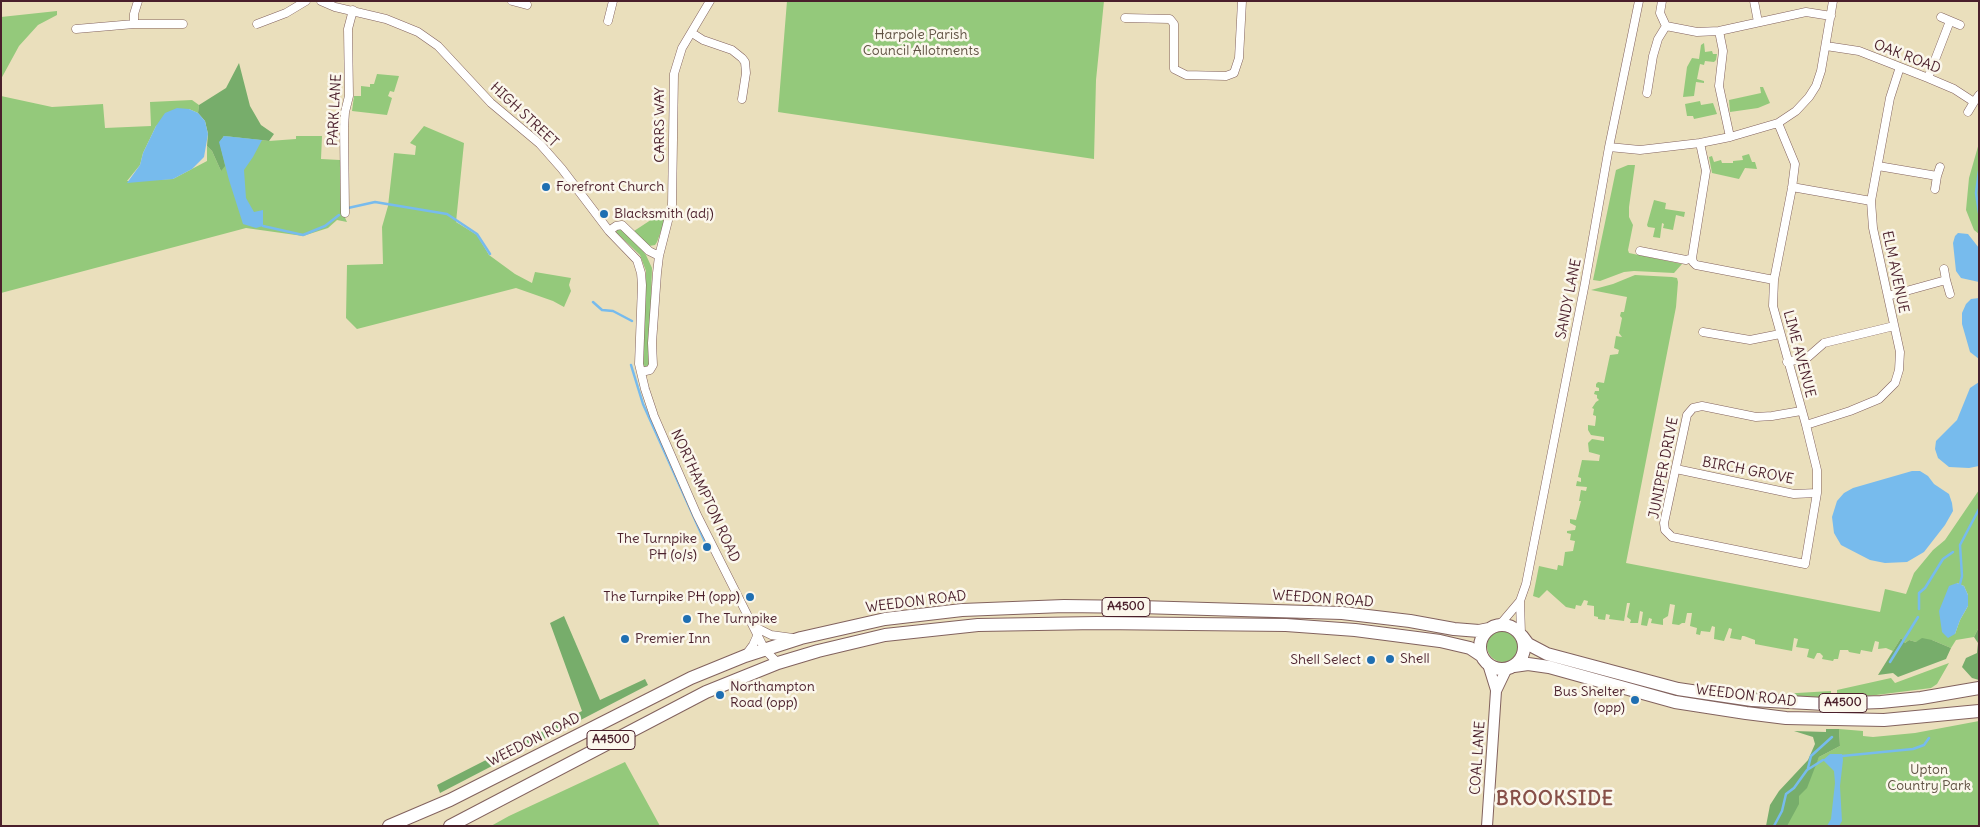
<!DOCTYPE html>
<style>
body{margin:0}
#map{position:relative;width:1980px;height:827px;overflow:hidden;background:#eadfbc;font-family:Delius,sans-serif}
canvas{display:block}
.frame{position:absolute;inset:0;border:2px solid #4a1f2b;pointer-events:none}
</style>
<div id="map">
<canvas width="1980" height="827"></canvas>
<div class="frame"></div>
</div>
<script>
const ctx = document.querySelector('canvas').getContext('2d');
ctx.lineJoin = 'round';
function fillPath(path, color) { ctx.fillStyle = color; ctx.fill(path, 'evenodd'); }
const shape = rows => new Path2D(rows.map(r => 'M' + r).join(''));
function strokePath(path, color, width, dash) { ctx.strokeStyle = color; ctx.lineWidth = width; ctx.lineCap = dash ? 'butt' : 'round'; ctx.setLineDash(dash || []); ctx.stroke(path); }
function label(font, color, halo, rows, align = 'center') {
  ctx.font = font + ' Delius,sans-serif'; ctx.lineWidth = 5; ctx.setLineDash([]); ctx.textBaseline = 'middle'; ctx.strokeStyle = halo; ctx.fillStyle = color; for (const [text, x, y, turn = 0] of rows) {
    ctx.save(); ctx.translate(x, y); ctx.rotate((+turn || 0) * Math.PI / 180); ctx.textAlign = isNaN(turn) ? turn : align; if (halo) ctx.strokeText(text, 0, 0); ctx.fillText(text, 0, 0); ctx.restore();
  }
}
const green = shape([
 [787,1,1104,1,1096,80,1094,159,778,112],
 [57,11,57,15,38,25,19,46,1,79,1,17],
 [1704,43,1705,52,1712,51,1713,54,1717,54,1716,60,1714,62,1705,61,1704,65,1700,64,1697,79,1704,81,1704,83,1696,82,1694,96,1683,97,1687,67,1692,58,1699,59,1701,45],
 [377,74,399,76,394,92,390,91,388,96,392,98,387,115,352,111,354,96,361,96,361,86,370,87,370,84,374,84],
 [1760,87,1763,87,1770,103,1758,108,1730,112,1729,100,1761,93],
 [1,96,52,107,103,104,105,128,151,126,150,102,192,100,199,105,198,113,189,109,156,126,143,153,140,165,127,181,173,179,207,161,207,146,212,151,221,171,224,136,269,141,296,139,296,136,322,136,321,159,340,160,341,209,347,222,337,220,328,228,303,236,246,228,1,293],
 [1700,101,1701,105,1713,103,1717,114,1694,119,1693,116,1687,116,1685,104],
 [424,126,464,143,456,222,477,235,489,255,515,274,532,283,535,272,571,278,569,285,571,291,564,307,553,301,516,288,357,329,346,318,347,265,383,264,382,227,388,206,394,153,415,155,416,146,410,143],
 [1979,143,1979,234,1974,230,1966,210,1969,178],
 [1749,154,1752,162,1755,162,1757,169,1745,168,1739,179,1712,173,1709,157,1712,156,1714,162,1721,160,1722,163,1733,163,1733,161,1743,160,1742,156],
 [1628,165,1635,165,1629,207,1629,217,1633,225,1628,250,1629,253,1682,264,1674,273,1634,271,1624,272,1600,281,1593,280,1616,170],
 [1654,200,1666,203,1665,209,1685,212,1684,217,1676,215,1673,230,1663,228,1664,224,1662,223,1660,238,1653,237,1655,228,1648,227,1647,225],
 [663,212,664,223,657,242,655,245,649,246,634,231],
 [619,227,636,242,646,255,652,268,649,364,646,368,643,365,646,271,640,255,616,232],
 [1635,275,1672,277,1677,278,1678,282,1676,307,1626,563,1880,612,1885,589,1906,594,1914,573,1933,550,1945,540,1979,490,1979,627,1974,637,1956,640,1951,648,1932,640,1916,642,1909,640,1905,643,1901,638,1893,651,1886,648,1878,649,1879,642,1875,641,1872,652,1861,650,1860,654,1849,652,1848,650,1840,650,1838,659,1834,659,1833,661,1822,659,1823,656,1820,653,1817,653,1814,659,1807,657,1809,649,1796,647,1798,639,1794,638,1792,651,1755,644,1755,640,1744,636,1742,636,1741,640,1730,638,1732,629,1729,628,1724,641,1714,639,1715,627,1712,626,1710,632,1701,631,1700,635,1696,634,1697,628,1690,626,1692,613,1687,613,1685,623,1682,623,1679,625,1672,624,1675,605,1670,604,1668,616,1663,619,1663,625,1651,623,1652,619,1649,618,1647,626,1641,625,1643,612,1640,611,1638,623,1630,623,1631,620,1627,617,1630,603,1627,603,1624,621,1609,619,1610,615,1606,614,1605,620,1598,619,1598,617,1594,616,1594,606,1587,605,1588,601,1584,600,1581,606,1576,605,1575,609,1566,607,1547,590,1539,598,1533,596,1539,566,1557,570,1558,565,1563,566,1565,552,1573,551,1575,541,1570,540,1571,534,1567,533,1567,531,1575,530,1576,526,1570,523,1570,519,1576,520,1581,501,1579,501,1581,490,1586,491,1587,487,1576,486,1577,481,1581,482,1581,478,1578,477,1582,460,1599,461,1600,455,1589,452,1588,443,1592,439,1604,441,1604,437,1591,435,1588,430,1588,425,1595,426,1596,418,1596,416,1593,415,1594,409,1592,408,1596,402,1599,400,1597,398,1597,395,1594,394,1595,391,1599,391,1599,388,1596,387,1596,384,1598,382,1604,383,1610,355,1618,354,1619,350,1614,348,1616,336,1622,337,1619,333,1622,318,1620,316,1621,312,1624,312,1627,297,1591,290,1613,284],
 [1957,583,1964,586,1968,595,1968,606,1960,620,1955,634],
 '1487 646a16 16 0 1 1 32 0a16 16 0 1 1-32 0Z',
 [1949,663,1937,684,1931,688,1837,700,1837,690,1891,678,1895,683],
 [1719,686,1745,691,1780,694,1831,691,1831,700,1802,700,1724,691,1719,688],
 [1979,721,1979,826,1774,826,1816,763,1819,757,1840,746,1839,729,1863,731,1863,736,1873,737,1915,733],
 [625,762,660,826,491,826,509,816]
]);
const forest = shape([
 [239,63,250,106,261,125,274,134,269,141,224,136,220,142,225,166,221,171,212,151,207,146,208,134,205,121,198,113,199,105,226,88],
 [564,616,600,700,645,679,648,685,440,793,437,785,582,711,550,623],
 [1979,627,1979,680,1972,678,1962,667,1966,658,1977,653,1978,643,1974,637],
 [1901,638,1905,643,1909,640,1916,642,1922,638,1932,640,1951,648,1946,659,1898,677,1893,673,1878,675],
 [1826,729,1839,729,1840,746,1819,757,1807,788,1799,796,1799,804,1787,826,1766,826,1770,805,1779,791,1808,760,1815,744,1813,737,1794,731,1826,732]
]);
const water = shape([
 [177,108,189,109,198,113,205,121,208,134,204,157,192,169,173,179,127,183,140,165,143,153,156,126,165,113],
 [224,136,262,140,253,157,244,170,246,198,254,212,263,210,263,226,256,228,243,224,229,180,219,142],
 [1958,233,1968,234,1979,248,1979,282,1961,278,1956,271,1953,243,1955,236],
 [1979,298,1979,359,1970,352,1962,324,1962,313,1966,304,1971,299],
 [1979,382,1979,466,1969,468,1949,467,1938,458,1935,449,1936,441,1957,420,1970,388],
 [1912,471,1920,471,1928,476,1934,484,1949,494,1952,503,1953,511,1945,525,1924,552,1907,562,1885,563,1870,560,1841,545,1834,533,1832,517,1837,501,1844,493,1853,488],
 [1957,583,1964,586,1968,595,1968,606,1960,620,1955,634,1948,638,1942,632,1939,611,1949,586],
 [1830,754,1842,754,1843,760,1840,786,1842,821,1839,826,1827,826,1831,819,1835,783,1834,771,1823,760]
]);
const stream = shape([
 [1979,171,1976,193,1979,213],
 [348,208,375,202,447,214,477,234,490,254],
 [263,226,303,235,325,226,339,215],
 [593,302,602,310,613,311,632,321],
 [631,365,643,404,705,542],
 [1960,584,1962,576,1960,545,1979,509],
 [1919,609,1919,593,1925,588,1943,559,1953,552],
 [1890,662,1918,617],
 [1842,756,1913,749,1924,745,1929,738],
 [1808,768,1811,756,1832,737],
 [1774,826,1782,811,1786,794,1794,788,1807,770,1823,760]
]);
const minor = shape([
 [321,1,335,7,386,19,418,32,438,46,491,103,540,144,562,169,609,231,637,260,641,273,642,285,639,364,645,389,654,416,697,515,765,650,778,663],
 [512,1,527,5],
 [1754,1,1758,22],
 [1941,17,1960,25],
 [1125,18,1170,19,1174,24,1174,69,1186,75,1226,76,1234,73,1239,58,1242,1],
 [608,21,613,1],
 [134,24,134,14,138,1],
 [257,24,286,13,306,1],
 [1666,26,1697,32,1719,31,1806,12,1831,16],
 [76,29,134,24,183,24],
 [1719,31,1723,51,1719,86,1730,137],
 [692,33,703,40,732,50,742,58,745,62,746,73,742,99],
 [1826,46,1859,51,1928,78,1954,89,1974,102,1979,95],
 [1928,78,1950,21],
 [1647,93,1653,56,1658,39,1666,26,1660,13,1662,1],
 [1968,112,1974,102],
 [1778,123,1795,164,1792,188,1774,280,1773,306,1806,425,1817,470,1817,493,1805,564,1672,537,1665,530,1664,523,1687,415,1693,408,1702,406,1756,417,1772,416,1801,411],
 [1700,143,1706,171,1692,258,1693,262,1696,265,1774,280],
 [1609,147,1640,150,1700,143,1730,137,1778,123,1796,111,1809,97,1816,86,1821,71,1833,1],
 [1878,166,1937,176,1940,167],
 [1792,187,1871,201],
 [1935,189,1937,176],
 [345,213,344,127,345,112,349,96,348,29,353,10],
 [609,231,616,226,622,225,649,251,659,256],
 [1640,251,1686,260,1692,258],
 [1946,280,1950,294],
 [1888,296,1946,280,1944,269],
 [1703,332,1750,340,1780,334],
 [1787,362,1808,357,1824,343,1894,326],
 [641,372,650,370,653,365,652,343,657,273,659,256,672,205,674,74,682,48,710,1],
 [1806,425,1850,411,1879,399,1895,383,1899,370,1900,352,1873,228,1871,201,1890,98,1900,67],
 [1676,469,1794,494,1817,493],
 [1520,601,1521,634],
 [1497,626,1503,621,1520,601,1526,584,1585,283,1609,147,1639,1],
 [755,627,771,635,793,638],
 [745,656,753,645,758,634]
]);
const tertiary = shape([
 [1488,664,1496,690],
 [1487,826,1496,691,1507,668]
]);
const trunk = shape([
 '1480 647a22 22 0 1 1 44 0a22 22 0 1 1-44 0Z',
 [1522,636,1528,644,1547,654,1678,689,1752,700,1825,704,1881,702,1921,698,1979,688],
 [1514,666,1528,664,1549,667,1675,702,1746,713,1786,718,1884,720,1979,711],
 [389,826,450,800,691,678,745,656,801,638,885,619,962,610,1064,606,1140,607,1342,613,1410,621,1454,629,1479,631,1489,629],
 [450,826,706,692,778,663,818,651,885,635,978,625,1097,623,1286,625,1355,630,1440,641,1470,648,1482,656]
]);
const markers = [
 [546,187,5,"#1f6fb2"],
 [604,214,5,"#1f6fb2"],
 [707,547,5,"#1f6fb2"],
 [750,597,5,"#1f6fb2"],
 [687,619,5,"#1f6fb2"],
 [625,639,5,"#1f6fb2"],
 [1390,659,5,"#1f6fb2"],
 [1371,660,5,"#1f6fb2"],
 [720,695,5,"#1f6fb2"],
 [1635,700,5,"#1f6fb2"]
];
const shields = [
 [1126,607,48],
 [1843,703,48],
 [611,740,48]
];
const shieldNames = [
 ["A4500",1126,607],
 ["A4500",1843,703],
 ["A4500",611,740]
];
const parkNames = [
 ["Harpole Parish",921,35],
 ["Council Allotments",921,51],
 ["Upton",1929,770],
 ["Country Park",1929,786]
];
const streetNames = [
 ["OAK ROAD",1907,57,21],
 ["PARK LANE",335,110,-87],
 ["HIGH STREET",524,115,43],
 ["CARRS WAY",660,125,-90],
 ["ELM AVENUE",1895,272,78],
 ["SANDY LANE",1569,299,-79],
 ["LIME AVENUE",1799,354,75],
 ["JUNIPER DRIVE",1664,468,-79],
 ["BIRCH GROVE",1748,471,11],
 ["NORTHAMPTON ROAD",705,496,65],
 ["WEEDON ROAD",1323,599,4],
 ["WEEDON ROAD",916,602,-7],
 ["WEEDON ROAD",1746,696,7],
 ["WEEDON ROAD",534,740,-27],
 ["COAL LANE",1478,758,-86]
];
const poiNames = [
 ["Forefront Church",556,187],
 ["Blacksmith (adj)",614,214],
 ["The Turnpike",697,539,"right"],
 ["PH (o/s)",697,555,"right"],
 ["The Turnpike PH (opp)",740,597,"right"],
 ["The Turnpike",697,619],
 ["Premier Inn",635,639],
 ["Shell",1400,659],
 ["Shell Select",1361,660,"right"],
 ["Northampton",730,687],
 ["Road (opp)",730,703],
 ["Bus Shelter",1625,692,"right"],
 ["(opp)",1625,708,"right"]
];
const districtNames = [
 ["BROOKSIDE",1555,800]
];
fillPath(green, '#94c97b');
fillPath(forest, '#77ad6b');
fillPath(water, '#77bbed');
strokePath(stream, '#77bbed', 2.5);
strokePath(minor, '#82625e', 9);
strokePath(tertiary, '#82625e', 12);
strokePath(trunk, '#82625e', 14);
strokePath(minor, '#fff', 8);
strokePath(tertiary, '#fff', 10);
strokePath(trunk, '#fff', 12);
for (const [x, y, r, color] of markers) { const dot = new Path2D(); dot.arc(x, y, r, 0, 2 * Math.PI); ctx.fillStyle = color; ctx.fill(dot); strokePath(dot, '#fbf7ec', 2); }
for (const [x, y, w] of shields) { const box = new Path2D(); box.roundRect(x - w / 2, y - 9.5, w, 19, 4); ctx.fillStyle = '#fbf7ec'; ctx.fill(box); strokePath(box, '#4a1f2b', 1); }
label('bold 12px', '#4a1f2b', null, shieldNames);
label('14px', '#605243', '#fbf7ec', parkNames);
label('14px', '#4a1f2b', '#fbf7ec', streetNames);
label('14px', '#4a1f2b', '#fbf7ec', poiNames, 'left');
ctx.letterSpacing = '1px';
label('bold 19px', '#875048', '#fbf7ec', districtNames);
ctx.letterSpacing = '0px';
</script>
